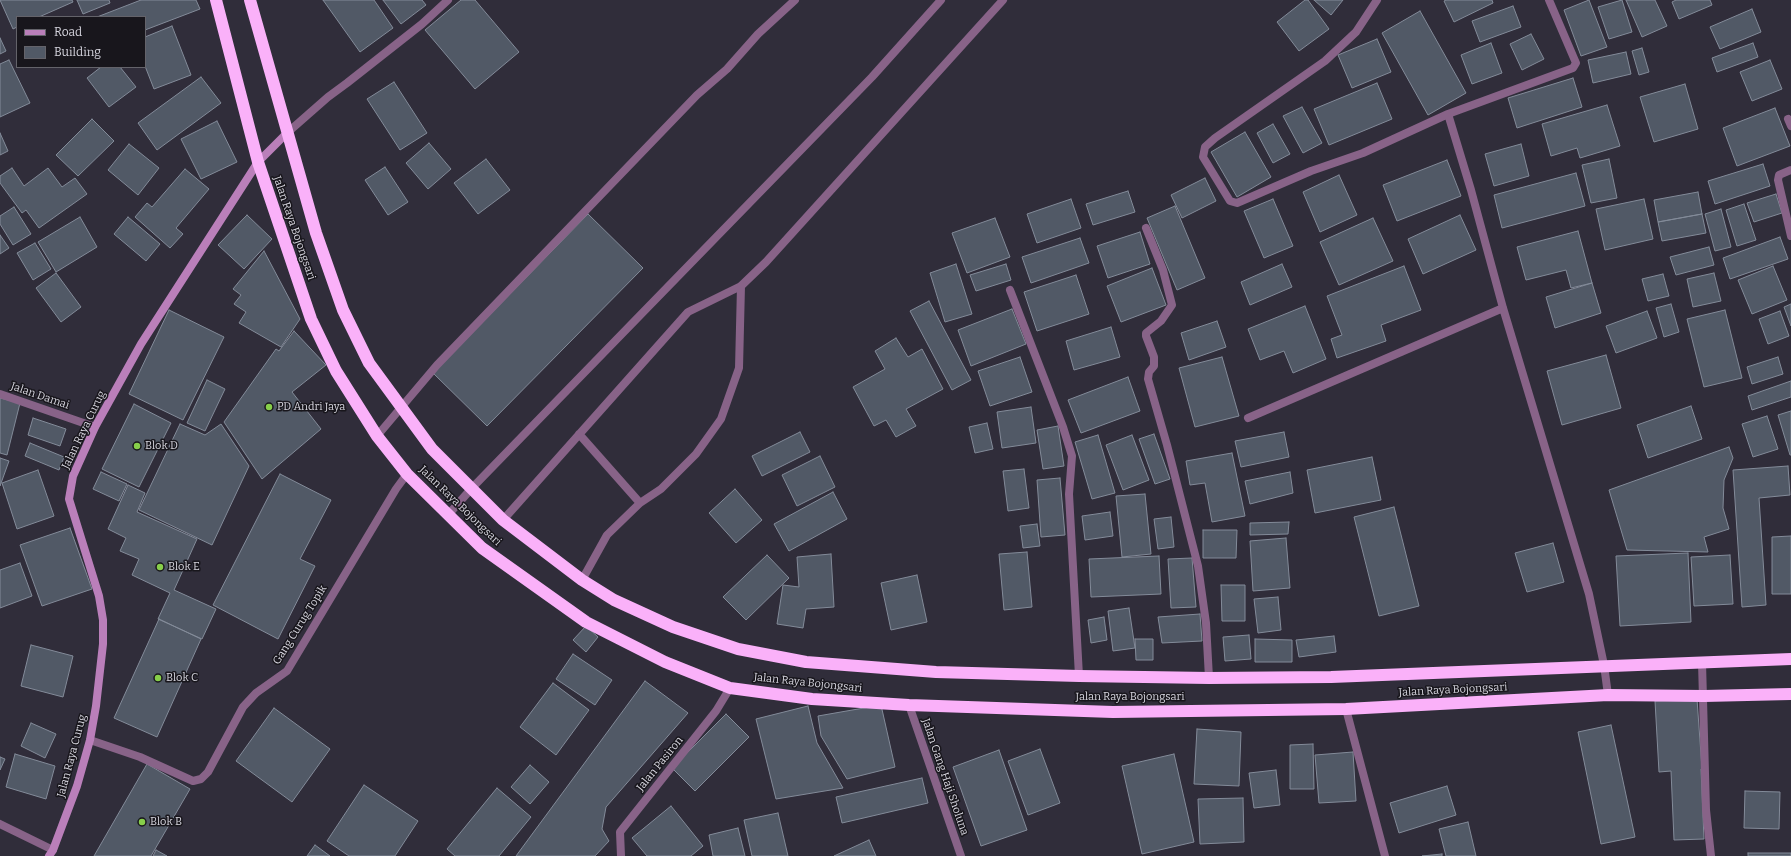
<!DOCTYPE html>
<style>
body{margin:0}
#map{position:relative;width:1791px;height:856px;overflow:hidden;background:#302d3a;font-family:Bitter,serif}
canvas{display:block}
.legend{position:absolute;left:16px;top:16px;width:130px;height:52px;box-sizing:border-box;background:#18161c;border:1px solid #64636a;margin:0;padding:5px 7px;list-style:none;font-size:12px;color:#d7d6df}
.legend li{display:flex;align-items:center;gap:8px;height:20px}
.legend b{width:20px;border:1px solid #64636a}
</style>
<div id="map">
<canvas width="1791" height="856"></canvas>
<ul class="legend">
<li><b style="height:5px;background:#ba7fba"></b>Road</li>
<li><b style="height:11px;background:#515966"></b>Building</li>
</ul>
</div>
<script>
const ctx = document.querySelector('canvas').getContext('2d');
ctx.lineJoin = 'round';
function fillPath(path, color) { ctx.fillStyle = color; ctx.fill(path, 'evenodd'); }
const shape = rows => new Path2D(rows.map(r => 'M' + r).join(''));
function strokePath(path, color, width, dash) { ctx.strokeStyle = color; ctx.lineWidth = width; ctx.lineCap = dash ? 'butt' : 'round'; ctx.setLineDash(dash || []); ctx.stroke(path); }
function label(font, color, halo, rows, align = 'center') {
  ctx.font = font + ' Bitter,serif'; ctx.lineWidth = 3; ctx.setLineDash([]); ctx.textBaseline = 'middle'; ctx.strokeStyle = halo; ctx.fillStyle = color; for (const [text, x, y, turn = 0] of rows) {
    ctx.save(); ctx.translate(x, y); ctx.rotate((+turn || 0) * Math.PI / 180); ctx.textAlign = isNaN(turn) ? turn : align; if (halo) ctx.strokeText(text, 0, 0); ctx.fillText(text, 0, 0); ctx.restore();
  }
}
const building = shape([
 [0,0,72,0,73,2,39,17,17,17,17,27,13,29,0,0],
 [77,0,109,0,110,3,83,14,77,0],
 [141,0,196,0,200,9,145,30,145,17,97,17,141,0],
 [323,0,374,0,393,28,360,52,323,0],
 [383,0,422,0,426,5,401,24,383,0],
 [461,0,475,0,519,52,475,89,425,30,461,0],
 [1305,0,1308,0,1329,29,1299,51,1277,22,1305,0],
 [1314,0,1343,0,1331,15,1314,0],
 [1446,0,1492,0,1493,3,1454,22,1444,1,1446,0],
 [1589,0,1607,47,1581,56,1564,10,1589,0],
 [1622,0,1632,32,1609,39,1598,7,1622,0],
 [1626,0,1655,0,1667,26,1642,37,1626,0],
 [1676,0,1710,0,1712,5,1679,19,1672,2,1676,0],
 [1513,6,1521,27,1480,42,1472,21,1513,6],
 [1752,9,1761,32,1720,49,1710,27,1752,9],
 [1420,11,1466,93,1428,115,1382,33,1420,11],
 [172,26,191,75,154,89,145,66,145,37,172,26],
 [1531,34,1544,59,1522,70,1510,44,1531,34],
 [0,38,6,51,0,54,0,38],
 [1377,39,1391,72,1352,88,1338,55,1377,39],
 [1491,43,1502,73,1472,84,1461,55,1491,43],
 [1753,43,1758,57,1717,72,1712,58,1753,43],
 [1642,48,1649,72,1639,75,1632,51,1642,48],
 [1626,52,1631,74,1593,83,1588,60,1626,52],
 [9,60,30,103,0,117,0,64,9,60],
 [1770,60,1782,89,1752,101,1740,72,1770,60],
 [101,67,120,67,136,87,109,107,87,78,101,67],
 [201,77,221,103,157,150,138,123,201,77],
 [1573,78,1582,107,1517,128,1508,98,1573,78],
 [394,82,427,133,400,150,367,99,394,82],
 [1377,83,1392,119,1329,145,1314,109,1377,83],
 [1685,84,1698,129,1654,142,1640,97,1685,84],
 [1607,105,1620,146,1580,158,1577,148,1551,156,1542,124,1607,105],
 [1302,107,1322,143,1303,153,1283,116,1302,107],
 [1775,108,1790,146,1737,166,1723,128,1775,108],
 [92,119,114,141,78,176,56,155,92,119],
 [217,121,237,162,201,179,181,139,217,121],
 [1273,124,1290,154,1273,163,1257,133,1273,124],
 [1245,132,1271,177,1237,197,1211,152,1245,132],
 [0,133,8,151,0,155,0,133],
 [429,143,451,169,428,189,406,163,429,143],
 [129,144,159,168,138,195,108,170,129,144],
 [1521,144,1529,176,1494,186,1485,154,1521,144],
 [486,159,510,190,478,214,454,183,486,159],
 [1609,159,1617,198,1591,203,1582,165,1609,159],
 [1447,160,1461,196,1397,221,1383,185,1447,160],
 [1763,164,1770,186,1715,204,1708,181,1763,164],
 [385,167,408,202,388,215,365,180,385,167],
 [12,168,24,186,48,168,62,187,75,178,87,194,39,228,26,210,22,213,0,183,0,176,12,168],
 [185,169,209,189,176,228,183,234,170,248,135,217,147,203,152,207,185,169],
 [1576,173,1585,206,1502,228,1494,195,1576,173],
 [1339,175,1357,215,1320,232,1303,192,1339,175],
 [1205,178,1216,201,1182,218,1171,195,1205,178],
 [1128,191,1135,212,1093,225,1086,204,1128,191],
 [1698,192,1702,214,1658,222,1654,200,1698,192],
 [1776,194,1782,213,1754,222,1747,203,1776,194],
 [1071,199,1081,228,1037,243,1027,214,1071,199],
 [1273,199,1293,246,1264,258,1244,211,1273,199],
 [1644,199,1653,239,1605,250,1596,209,1644,199],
 [1744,204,1756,240,1737,246,1726,210,1744,204],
 [1175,206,1205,278,1177,290,1147,218,1175,206],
 [14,207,31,234,13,245,0,224,0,216,14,207],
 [1721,209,1731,247,1715,251,1705,214,1721,209],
 [588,214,643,268,487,426,433,373,588,214],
 [1702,214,1706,233,1662,241,1658,222,1702,214],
 [247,215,272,239,244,269,218,245,247,215],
 [1460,215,1476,250,1423,274,1408,239,1460,215],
 [80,217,97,247,56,272,38,242,80,217],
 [128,217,160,244,146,261,114,234,128,217],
 [995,218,1010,257,967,273,952,233,995,218],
 [1373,218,1393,261,1339,285,1320,242,1373,218],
 [1578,231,1592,283,1571,288,1566,270,1526,280,1517,247,1578,231],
 [1140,232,1150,264,1108,278,1097,246,1140,232],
 [0,235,9,248,0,254,0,235],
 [1780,237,1788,259,1730,279,1723,258,1780,237],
 [1080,238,1089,263,1031,283,1022,257,1080,238],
 [35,243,51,269,33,280,17,253,35,243],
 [1709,247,1714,265,1676,275,1670,257,1709,247],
 [264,251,300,319,281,347,239,323,246,312,234,304,241,295,233,289,264,251],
 [956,264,972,314,945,322,930,273,956,264],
 [1006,264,1011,280,976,291,970,275,1006,264],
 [1282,264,1292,287,1250,305,1241,282,1282,264],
 [1404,266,1421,310,1381,325,1386,341,1337,358,1331,339,1342,335,1327,296,1404,266],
 [1773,266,1787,300,1752,314,1738,280,1773,266],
 [1152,268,1166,305,1121,322,1107,286,1152,268],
 [56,273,81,307,61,322,36,288,56,273],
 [1714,273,1721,301,1693,307,1687,279,1714,273],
 [1663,274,1669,296,1648,301,1642,279,1663,274],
 [1076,275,1089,314,1037,331,1024,292,1076,275],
 [1592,283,1601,313,1555,328,1546,297,1592,283],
 [929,301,971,380,952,390,910,311,929,301],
 [1671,304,1679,332,1664,337,1656,308,1671,304],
 [1791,304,1791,326,1784,307,1791,304],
 [1305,306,1326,359,1293,373,1284,351,1260,360,1248,329,1305,306],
 [1012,309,1026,344,971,366,958,330,1012,309],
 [169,310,224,337,183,420,129,394,169,310],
 [1725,310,1742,378,1704,387,1687,319,1725,310],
 [1647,311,1657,338,1616,353,1606,326,1647,311],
 [1780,311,1789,336,1768,344,1759,319,1780,311],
 [1217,321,1226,347,1189,360,1181,333,1217,321],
 [1111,327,1120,357,1074,370,1066,341,1111,327],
 [294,331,326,365,292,392,321,429,262,479,224,422,276,349,279,351,294,331],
 [896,338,908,357,922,349,943,389,906,409,916,426,896,437,886,420,874,426,853,387,885,369,875,351,896,338],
 [1606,355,1621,408,1562,425,1547,371,1606,355],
 [1020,357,1032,392,990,406,978,371,1020,357],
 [1222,357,1239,416,1195,427,1179,368,1222,357],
 [1778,357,1783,374,1752,384,1747,367,1778,357],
 [1128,377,1140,411,1081,433,1068,400,1128,377],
 [207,380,225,389,205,431,187,423,207,380],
 [1791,381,1791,397,1752,410,1748,396,1791,381],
 [0,398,20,403,7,455,0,453,0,398],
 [134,404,171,423,139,487,102,469,134,404],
 [1691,406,1702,439,1648,458,1637,425,1691,406],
 [1031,407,1036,443,1002,448,997,412,1031,407],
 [1791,411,1791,455,1790,455,1778,415,1791,411],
 [1767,416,1778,449,1753,457,1742,424,1767,416],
 [33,418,66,429,60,446,28,435,33,418],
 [987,423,993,449,975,453,969,427,987,423],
 [180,424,205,435,221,424,249,466,212,545,139,510,180,424],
 [1058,426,1064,466,1043,469,1037,430,1058,426],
 [800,432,810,452,762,476,752,456,800,432],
 [1284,432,1289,457,1241,467,1235,441,1284,432],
 [1154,434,1170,479,1155,484,1139,439,1154,434],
 [1098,435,1115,493,1092,499,1075,442,1098,435],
 [1132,435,1149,480,1123,490,1106,445,1132,435],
 [30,443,64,457,59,470,25,456,30,443],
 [1729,447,1733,458,1724,480,1723,508,1729,529,1704,537,1708,552,1627,550,1609,490,1729,447],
 [1232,453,1245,516,1212,522,1205,483,1190,485,1186,461,1232,453],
 [820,456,835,487,797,506,782,475,820,456],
 [1372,457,1381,500,1315,513,1307,470,1372,457],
 [0,458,9,461,0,486,0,458],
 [1788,466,1790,495,1759,498,1766,605,1742,607,1733,470,1788,466],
 [1024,469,1029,508,1008,511,1003,471,1024,469],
 [38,470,54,516,17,529,2,483,38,470],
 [101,472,127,484,119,501,93,489,101,472],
 [1290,472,1293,493,1250,504,1245,481,1290,472],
 [280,474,331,500,300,559,315,566,278,639,213,605,280,474],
 [1060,478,1065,535,1041,537,1037,480,1060,478],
 [128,485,145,493,137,512,197,539,174,590,216,609,202,639,158,619,170,593,132,575,139,559,120,551,126,538,108,529,128,485],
 [735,489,762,520,736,543,709,513,735,489],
 [833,492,847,519,789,551,774,524,833,492],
 [1145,494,1151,554,1122,557,1116,496,1145,494],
 [1394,507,1419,606,1379,616,1354,517,1394,507],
 [1110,512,1113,536,1085,540,1082,516,1110,512],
 [1171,517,1174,547,1158,549,1154,519,1171,517],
 [1289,522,1288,534,1250,535,1250,523,1289,522],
 [1037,524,1040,546,1023,548,1020,526,1037,524],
 [70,528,92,589,42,606,20,545,70,528],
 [1203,530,1237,530,1236,558,1203,558,1203,530],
 [1791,536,1791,594,1772,594,1772,537,1791,536],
 [1286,538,1290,588,1253,591,1250,541,1286,538],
 [1553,543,1564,582,1527,592,1515,553,1553,543],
 [1027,552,1032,607,1004,610,999,554,1027,552],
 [1688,553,1691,622,1620,626,1616,556,1688,553],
 [831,554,834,607,806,609,803,628,777,624,783,585,799,587,797,557,831,554],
 [767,555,789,578,746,620,723,597,767,555],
 [1730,555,1733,604,1694,606,1691,557,1730,555],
 [1159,556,1161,594,1091,597,1089,559,1159,556],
 [1192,558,1196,607,1171,608,1168,559,1192,558],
 [20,563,32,596,0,608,0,570,20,563],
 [917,575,927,622,891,630,881,583,917,575],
 [1221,585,1245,585,1245,621,1222,621,1221,585],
 [1278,597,1281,630,1258,633,1254,599,1278,597],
 [1129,608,1135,648,1113,651,1108,611,1129,608],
 [1200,614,1202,641,1162,643,1158,617,1200,614],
 [1104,617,1107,640,1091,643,1088,620,1104,617],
 [159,619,201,639,157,737,114,718,159,619],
 [586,626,598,637,586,652,573,640,586,626],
 [1249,635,1251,659,1225,661,1223,637,1249,635],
 [1334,636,1336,652,1299,657,1296,640,1334,636],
 [1135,639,1153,639,1153,660,1136,660,1135,639],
 [1255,639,1292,640,1292,662,1255,662,1255,639],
 [31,645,73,656,63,697,21,686,31,645],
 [573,654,612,680,595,705,556,679,573,654],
 [645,681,688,713,606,807,602,829,609,841,595,856,516,856,645,681],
 [553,683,589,710,556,755,520,727,553,683],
 [1697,699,1702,769,1701,769,1704,839,1674,840,1671,771,1659,772,1655,701,1697,699],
 [881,705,895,767,847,779,821,736,818,716,881,705],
 [808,706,817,743,843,788,776,799,756,719,808,706],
 [274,708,330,749,292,802,236,761,274,708],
 [726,714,749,737,695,791,672,768,726,714],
 [31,723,56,734,45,758,21,746,31,723],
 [1611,725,1635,837,1601,844,1578,732,1611,725],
 [1197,729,1241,732,1239,786,1194,784,1197,729],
 [1313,744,1314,789,1290,789,1290,745,1313,744],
 [1040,749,1060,803,1028,815,1008,761,1040,749],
 [999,750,1027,830,981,846,953,767,999,750],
 [1353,752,1356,801,1319,803,1315,755,1353,752],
 [15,754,55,766,46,799,6,787,15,754],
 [1174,754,1194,842,1142,854,1122,766,1174,754],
 [0,757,5,759,0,770,0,757],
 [147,764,190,789,151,856,94,856,147,764],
 [530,765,549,782,530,804,511,787,530,765],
 [1276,770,1280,805,1254,808,1249,773,1276,770],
 [922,778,928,803,842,823,836,797,922,778],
 [364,785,418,821,395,856,349,856,327,841,364,785],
 [1447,786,1456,815,1399,833,1390,803,1447,786],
 [497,788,531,817,499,856,455,856,447,849,497,788],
 [1745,791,1780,792,1779,829,1744,828,1745,791],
 [1243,798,1244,842,1200,844,1198,799,1243,798],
 [671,806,703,846,691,856,647,856,632,838,671,806],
 [778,813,788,856,752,856,744,820,778,813],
 [1468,822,1476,856,1446,856,1439,829,1468,822],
 [738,828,745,856,713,856,709,835,738,828],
 [869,840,876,856,834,856,869,840],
 [315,845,330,856,307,856,315,845],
 [156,850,167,856,153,856,156,850],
 [1748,853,1791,853,1791,856,1748,856,1748,853],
 [1442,854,1442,856,1422,856,1442,854]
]);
const lane = shape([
 [377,436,437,365,697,95,727,69,758,34,795,0],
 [448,515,471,489,872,77,941,0],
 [90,740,140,757,193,781,201,779,208,772,243,707,256,693,287,671,396,489,407,474]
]);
const street = shape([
 [1377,0,1356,32,1325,61,1215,138,1205,147,1203,157,1230,201,1237,203,1311,171,1363,153,1448,114,1471,190,1503,308,1589,594,1604,665,1608,695],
 [1448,114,1573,68,1576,63,1549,0],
 [1788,119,1791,126],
 [287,133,328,97,347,83,422,24,448,0],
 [1791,170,1779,175,1778,180,1791,236],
 [1146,228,1163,270,1172,305,1161,321,1146,333,1146,336,1154,357,1154,366,1149,372,1148,379,1167,445,1198,566,1206,623,1209,678],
 [1010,290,1063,427,1072,456,1069,494,1079,676],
 [0,394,95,427],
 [1248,418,1503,308],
 [579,434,640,503],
 [503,520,688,312,741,286,766,262,1003,0],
 [582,580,607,535,640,503,661,489,696,454,721,419,739,368,741,286],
 [1702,662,1706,810,1711,856],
 [909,705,961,856],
 [1346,709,1385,856],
 [0,824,53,850],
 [621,856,620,832,716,711,730,688]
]);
const secondary = shape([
 [49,856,53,850,77,786,90,740,96,706,103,644,103,620,99,596,69,499,73,476,95,427,141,344,258,162,287,133]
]);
const highway = shape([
 [216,0,258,162,311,319,336,371,377,436,407,474,482,548,586,622,665,662,730,688,812,699,909,705,1113,712,1346,709,1608,695,1704,696,1791,694],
 [250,0,316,233,343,310,369,363,432,449,503,520,582,580,614,600,673,627,738,649,806,662,936,672,1079,676,1209,678,1331,677,1791,659]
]);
const markers = [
 [269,407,4,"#87cf4a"],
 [137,446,4,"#87cf4a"],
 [160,567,4,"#87cf4a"],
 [158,678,4,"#87cf4a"],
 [142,822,4,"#87cf4a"]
];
const streetNames = [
 ["Jalan Raya Bojongsari",294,228,71],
 ["Jalan Damai",40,396,19],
 ["Jalan Raya Curug",84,430,-64],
 ["Jalan Raya Bojongsari",460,506,44],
 ["Gang Curug Topik",300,625,-58],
 ["Jalan Raya Bojongsari",808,683,6],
 ["Jalan Raya Bojongsari",1453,690,-3],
 ["Jalan Raya Bojongsari",1130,697],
 ["Jalan Raya Curug",72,756,-75],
 ["Jalan Pasiron",660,764,-51],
 ["Jalan Gang Haji Sholuna",945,777,71]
];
const poiNames = [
 ["PD Andri Jaya",277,407],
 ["Blok D",145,446],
 ["Blok E",168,567],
 ["Blok C",166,678],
 ["Blok B",150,822]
];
fillPath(building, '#515966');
strokePath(building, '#838b99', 1);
strokePath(lane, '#886388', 8);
strokePath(street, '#886388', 8);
strokePath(secondary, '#ba7fba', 8);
strokePath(highway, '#fab1f9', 12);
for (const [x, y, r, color] of markers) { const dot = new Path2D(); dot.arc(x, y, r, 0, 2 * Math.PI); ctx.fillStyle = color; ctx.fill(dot); strokePath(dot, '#18161c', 1.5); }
label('11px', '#d7d6df', '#18161c', streetNames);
label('11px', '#d7d6df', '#18161c', poiNames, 'left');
</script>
